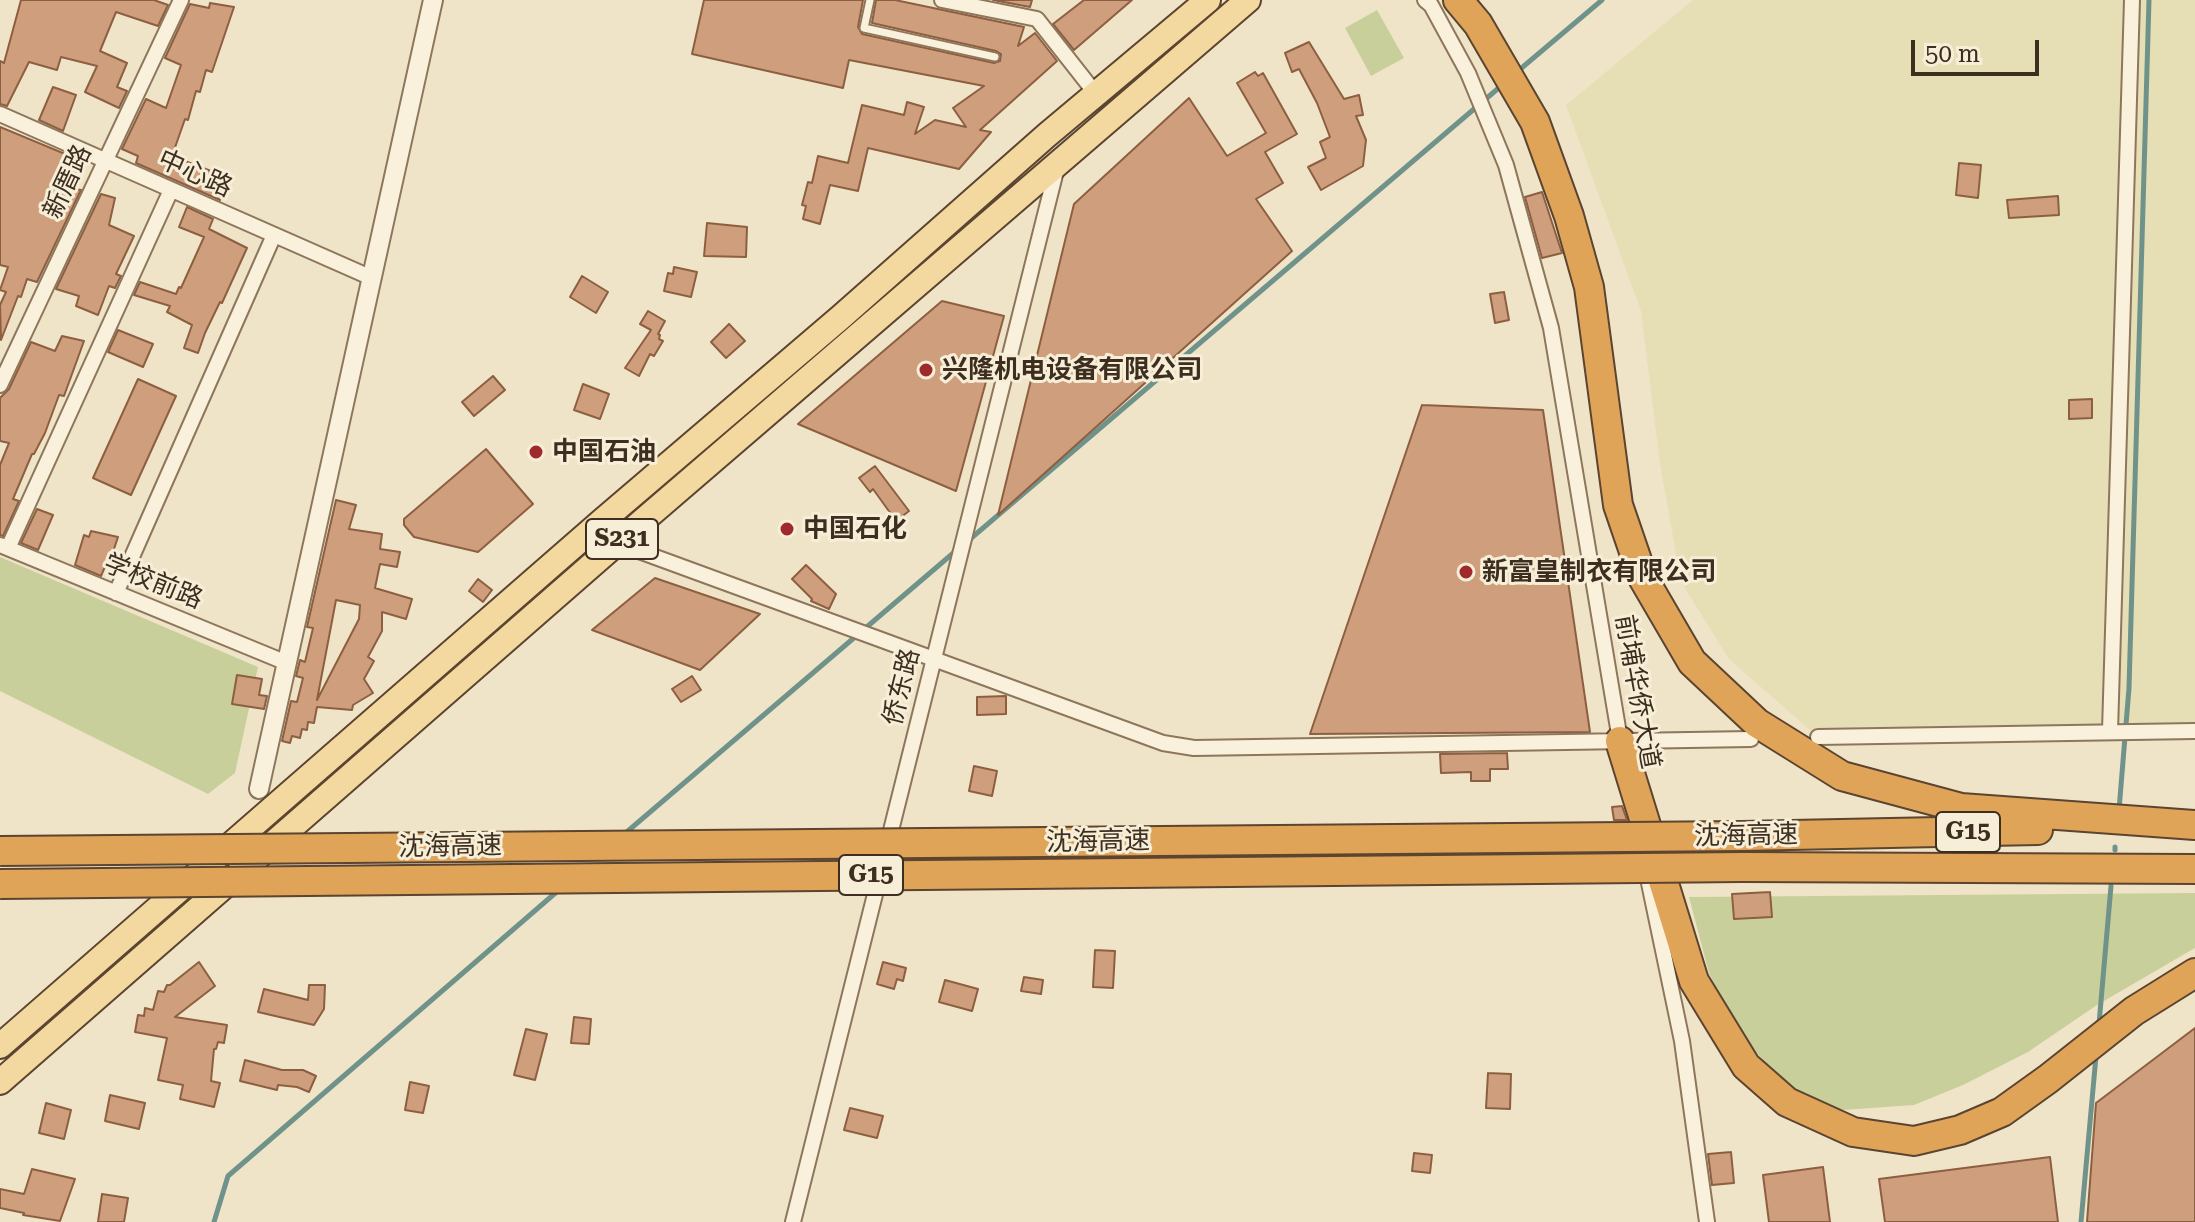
<!DOCTYPE html>
<meta charset="utf-8">
<style>
body{margin:0}
#map{position:relative;width:2195px;height:1222px;overflow:hidden;background:#f0e4c8;font-family:"Roboto Serif",serif}
canvas{display:block}
.scale{position:absolute;left:1911px;top:40px;width:128px;height:36px;box-sizing:border-box;border:4px solid #3d2e20;border-top:0;padding-left:10px;font-size:24px;line-height:28px;white-space:nowrap;color:#3d2e20;-webkit-text-stroke:6px #f7eed8;paint-order:stroke}
</style>
<div id="map">
<canvas width="2195" height="1222"></canvas>
<div class="scale">50 m</div>
</div>
<script>
const ctx = document.querySelector('canvas').getContext('2d');
ctx.lineJoin = 'round';
function fillPath(path, color) { ctx.fillStyle = color; ctx.fill(path, 'evenodd'); }
const shape = rows => new Path2D(rows.map(r => 'M' + r).join(''));
function strokePath(path, color, width, dash) { ctx.strokeStyle = color; ctx.lineWidth = width; ctx.lineCap = dash ? 'butt' : 'round'; ctx.setLineDash(dash || []); ctx.stroke(path); }
function label(font, color, halo, rows, align = 'center') {
  ctx.font = font + ' "Roboto Serif","Noto Sans SC",serif'; ctx.lineWidth = 6; ctx.setLineDash([]); ctx.textBaseline = 'middle'; ctx.strokeStyle = halo; ctx.fillStyle = color; for (const [text, x, y, turn = 0] of rows) {
    ctx.save(); ctx.translate(x, y); ctx.rotate((+turn || 0) * Math.PI / 180); ctx.textAlign = isNaN(turn) ? turn : align; if (halo) ctx.strokeText(text, 0, 0); ctx.fillText(text, 0, 0); ctx.restore();
  }
}
const farmland = shape([
 [1693,0,2195,0,2195,734,1818,737,1729,659,1681,582,1660,463,1641,311,1566,105]
]);
const green = shape([
 [1377,10,1404,58,1371,76,1345,28],
 [0,557,258,667,235,773,208,794,0,691],
 [2195,893,2195,948,2097,1005,2028,1052,1963,1085,1914,1105,1843,1110,1797,1097,1736,1030,1709,973,1689,897]
]);
const stream = shape([
 [1518,71,1602,0],
 [969,540,1501,86],
 [2119,810,2129,688,2149,0],
 [622,836,958,549],
 [2115,850,2115,847],
 [2099,1024,2111,886],
 [214,1222,228,1176,560,889],
 [2081,1222,2096,1056]
]);
const building = shape([
 [21,0,154,0,168,5,158,26,116,12,100,51,127,63,117,87,127,91,119,108,85,92,97,66,61,57,57,70,29,62,7,106,0,104,0,61,4,63,21,0],
 [704,0,863,0,858,27,862,34,994,63,1000,61,1001,54,996,51,872,23,876,0,895,0,1024,27,1018,46,1035,33,1057,61,980,130,991,132,959,169,868,148,858,191,830,185,820,224,803,219,806,206,802,205,808,182,812,183,818,156,848,163,862,105,904,115,907,102,924,107,915,134,935,120,966,127,953,108,984,86,849,60,843,88,692,54,704,0],
 [993,0,1032,0,1030,7,993,0],
 [1084,0,1132,0,1074,50,1053,24,1084,0],
 [190,4,209,8,210,3,234,7,212,72,206,70,200,92,196,91,188,120,185,119,172,156,229,178,220,200,136,163,138,156,122,149,146,99,166,108,181,65,165,58,190,4],
 [1309,42,1344,99,1359,95,1363,115,1356,116,1366,140,1363,166,1321,190,1308,167,1326,158,1320,142,1330,137,1317,103,1299,69,1292,72,1285,53,1309,42],
 [1255,72,1258,76,1263,73,1297,134,1265,152,1283,183,1256,199,1292,251,998,515,1074,204,1189,98,1227,156,1266,133,1237,83,1255,72],
 [53,87,76,95,63,131,39,120,53,87],
 [0,127,82,161,70,188,81,190,37,282,27,279,21,297,18,296,1,340,0,305,6,292,0,290,8,267,0,265,0,127],
 [1959,163,1981,165,1978,198,1956,195,1959,163],
 [1542,192,1562,253,1542,258,1525,197,1542,192],
 [101,194,115,198,109,225,134,236,116,274,121,276,115,288,109,286,98,315,76,306,79,296,56,289,101,194],
 [2058,196,2059,215,2009,218,2007,200,2058,196],
 [187,207,213,219,209,229,247,248,222,303,220,302,205,333,198,353,184,348,192,325,167,312,170,306,134,295,140,282,176,294,179,287,181,288,204,237,179,227,187,207],
 [707,223,747,227,746,257,704,256,707,223],
 [674,267,697,272,691,297,664,291,668,273,673,274,674,267],
 [582,276,608,292,596,313,570,297,582,276],
 [1504,292,1509,320,1495,323,1490,294,1504,292],
 [942,301,1004,316,956,491,798,424,942,301],
 [648,311,665,321,658,334,660,335,659,339,663,341,654,356,650,354,639,376,625,368,651,330,640,324,648,311],
 [729,324,745,341,726,358,711,342,729,324],
 [118,330,153,344,143,367,108,352,118,330],
 [62,336,84,341,64,396,59,395,45,433,34,454,32,454,13,499,19,501,3,536,0,535,0,465,9,443,0,441,0,398,9,389,31,342,55,351,62,336],
 [493,376,505,390,474,416,462,402,493,376],
 [138,379,176,396,131,495,93,478,138,379],
 [583,384,609,394,600,419,574,410,583,384],
 [2092,399,2092,418,2069,419,2069,400,2092,399],
 [1422,405,1543,410,1590,732,1310,734,1422,405],
 [486,449,533,504,478,552,414,537,404,525,404,519,486,449],
 [875,466,909,511,896,521,873,489,870,492,859,478,875,466],
 [336,500,356,505,349,529,382,534,380,549,400,552,397,567,380,564,375,588,412,599,406,619,382,612,382,631,368,657,374,661,364,679,373,693,353,705,352,710,317,707,314,723,308,722,307,730,302,729,300,738,292,736,290,743,282,741,291,701,297,702,303,678,296,676,300,660,305,662,313,628,307,627,336,500],
 [336,600,360,605,359,619,317,700,336,600],
 [37,509,53,515,38,550,21,543,37,509],
 [91,531,118,537,111,558,109,557,101,576,75,565,84,535,89,537,91,531],
 [806,565,836,594,829,609,811,601,812,599,792,579,806,565],
 [655,578,760,614,700,670,592,630,655,578],
 [478,579,492,590,483,602,469,591,478,579],
 [237,675,262,679,259,695,267,696,264,709,232,704,237,675],
 [692,676,701,690,681,702,672,689,692,676],
 [1006,696,1006,714,977,715,977,697,1006,696],
 [1507,753,1508,769,1490,769,1490,781,1471,781,1471,772,1441,773,1440,754,1507,753],
 [974,766,997,771,992,796,969,791,974,766],
 [1622,806,1627,820,1614,820,1612,807,1622,806],
 [1770,892,1772,917,1734,919,1732,894,1770,892],
 [1095,950,1115,951,1113,988,1093,987,1095,950],
 [199,962,215,986,175,1017,227,1025,224,1043,218,1042,216,1049,214,1049,211,1081,220,1083,214,1107,180,1099,183,1085,158,1080,167,1038,135,1032,138,1015,144,1016,145,1008,153,1010,158,991,164,992,167,985,170,985,199,962],
 [883,962,906,968,903,981,897,979,894,989,877,984,883,962],
 [1024,977,1043,980,1041,994,1021,991,1024,977],
 [945,980,978,989,972,1011,939,1002,945,980],
 [309,985,325,985,324,1009,314,1025,258,1012,264,989,308,1000,309,985],
 [574,1017,591,1019,589,1044,571,1043,574,1017],
 [2195,1028,2195,1222,2087,1222,2096,1103,2195,1028],
 [526,1029,547,1034,535,1080,514,1075,526,1029],
 [245,1060,282,1070,303,1070,316,1076,309,1092,297,1087,278,1085,277,1090,240,1081,245,1060],
 [1488,1073,1511,1074,1510,1109,1486,1108,1488,1073],
 [410,1082,429,1086,423,1113,405,1110,410,1082],
 [110,1095,145,1103,139,1129,105,1121,110,1095],
 [46,1103,71,1110,64,1139,39,1133,46,1103],
 [850,1108,883,1116,877,1138,844,1130,850,1108],
 [1731,1152,1734,1183,1712,1185,1708,1154,1731,1152],
 [1414,1153,1432,1155,1430,1173,1412,1171,1414,1153],
 [2050,1157,2058,1222,1885,1222,1879,1179,2050,1157],
 [1823,1167,1830,1222,1769,1222,1763,1175,1823,1167],
 [32,1169,75,1179,60,1221,23,1215,24,1213,0,1208,0,1189,24,1194,32,1169],
 [102,1194,128,1198,124,1222,98,1222,102,1194]
]);
const service = shape([
 [870,0,864,28,995,57]
]);
const minor = shape([
 [942,0,1037,19,1096,94],
 [1425,0,1431,5,1468,73,1506,165,1551,328,1621,746],
 [0,114,372,278],
 [0,385,181,0],
 [617,543,1163,743,1194,748,1751,739],
 [0,545,287,663],
 [8,548,171,190],
 [116,593,274,235],
 [2110,731,2132,0],
 [1818,737,2195,731],
 [1645,864,1682,1041,1707,1222],
 [793,1222,1057,167]
]);
const tertiary = shape([
 [259,789,433,0]
]);
const primary = shape([
 [0,1046,602,521,841,317,1047,135,1208,0],
 [0,1082,617,543,1248,0]
]);
const motorway = shape([
 [1458,0,1478,24,1535,122,1569,216,1589,287,1618,505,1643,578,1692,662,1757,723,1842,776,1961,808,2195,825],
 [1620,741,1694,981,1746,1066,1787,1102,1853,1132,1914,1141,1960,1130,2002,1112,2048,1079,2134,1011,2195,973],
 [1742,836,2038,830],
 [1743,867,2195,869]
]);
const motorwayBridge = shape([
 [0,851,1742,836],
 [0,884,1743,867]
]);
const markers = [
 [926,370,8,"#9e2a2b"],
 [536,452,8,"#9e2a2b"],
 [787,529,8,"#9e2a2b"],
 [1466,572,8,"#9e2a2b"]
];
const shields = [
 [622,539,72],
 [1968,832,64],
 [871,875,64]
];
const shieldNames = [
 ["S231",622,539],
 ["G15",1968,832],
 ["G15",871,875]
];
const streetNames = [
 ["中心路",195,174,24],
 ["新厝路",68,182,-65],
 ["学校前路",153,582,22],
 ["侨东路",902,687,-76],
 ["前埔华侨大道",1637,692,80],
 ["沈海高速",1746,836,-1],
 ["沈海高速",1098,842,-1],
 ["沈海高速",450,847,-1]
];
const poiNames = [
 ["兴隆机电设备有限公司",942,370],
 ["中国石油",552,452],
 ["中国石化",803,529],
 ["新富皇制衣有限公司",1482,572]
];
fillPath(farmland, '#e6deb5');
fillPath(green, '#c9cf9b');
strokePath(stream, '#6f938a', 5);
fillPath(building, '#cf9f7d');
strokePath(building, '#8d5f41', 2);
strokePath(service, '#8d765c', 11);
strokePath(minor, '#8d765c', 18);
strokePath(tertiary, '#8d765c', 22);
strokePath(primary, '#5b4430', 28);
strokePath(motorway, '#5b4430', 32);
strokePath(service, '#faf1dc', 7);
strokePath(minor, '#faf1dc', 14);
strokePath(tertiary, '#faf1dc', 18);
strokePath(primary, '#f3d9a0', 24);
strokePath(motorway, '#e0a458', 28);
strokePath(motorwayBridge, '#5b4430', 32, []);
strokePath(motorwayBridge, '#e0a458', 28);
for (const [x, y, r, color] of markers) { const dot = new Path2D(); dot.arc(x, y, r, 0, 2 * Math.PI); ctx.fillStyle = color; ctx.fill(dot); strokePath(dot, '#f7eed8', 3); }
for (const [x, y, w] of shields) { const box = new Path2D(); box.roundRect(x - w / 2, y - 20, w, 40, 6); ctx.fillStyle = '#f7eed8'; ctx.fill(box); strokePath(box, '#3d2e20', 2); }
label('bold 24px', '#3d2e20', null, shieldNames);
label('26px', '#3d2e20', '#f7eed8', streetNames);
label('bold 26px', '#3d2e20', '#f7eed8', poiNames, 'left');
</script>
